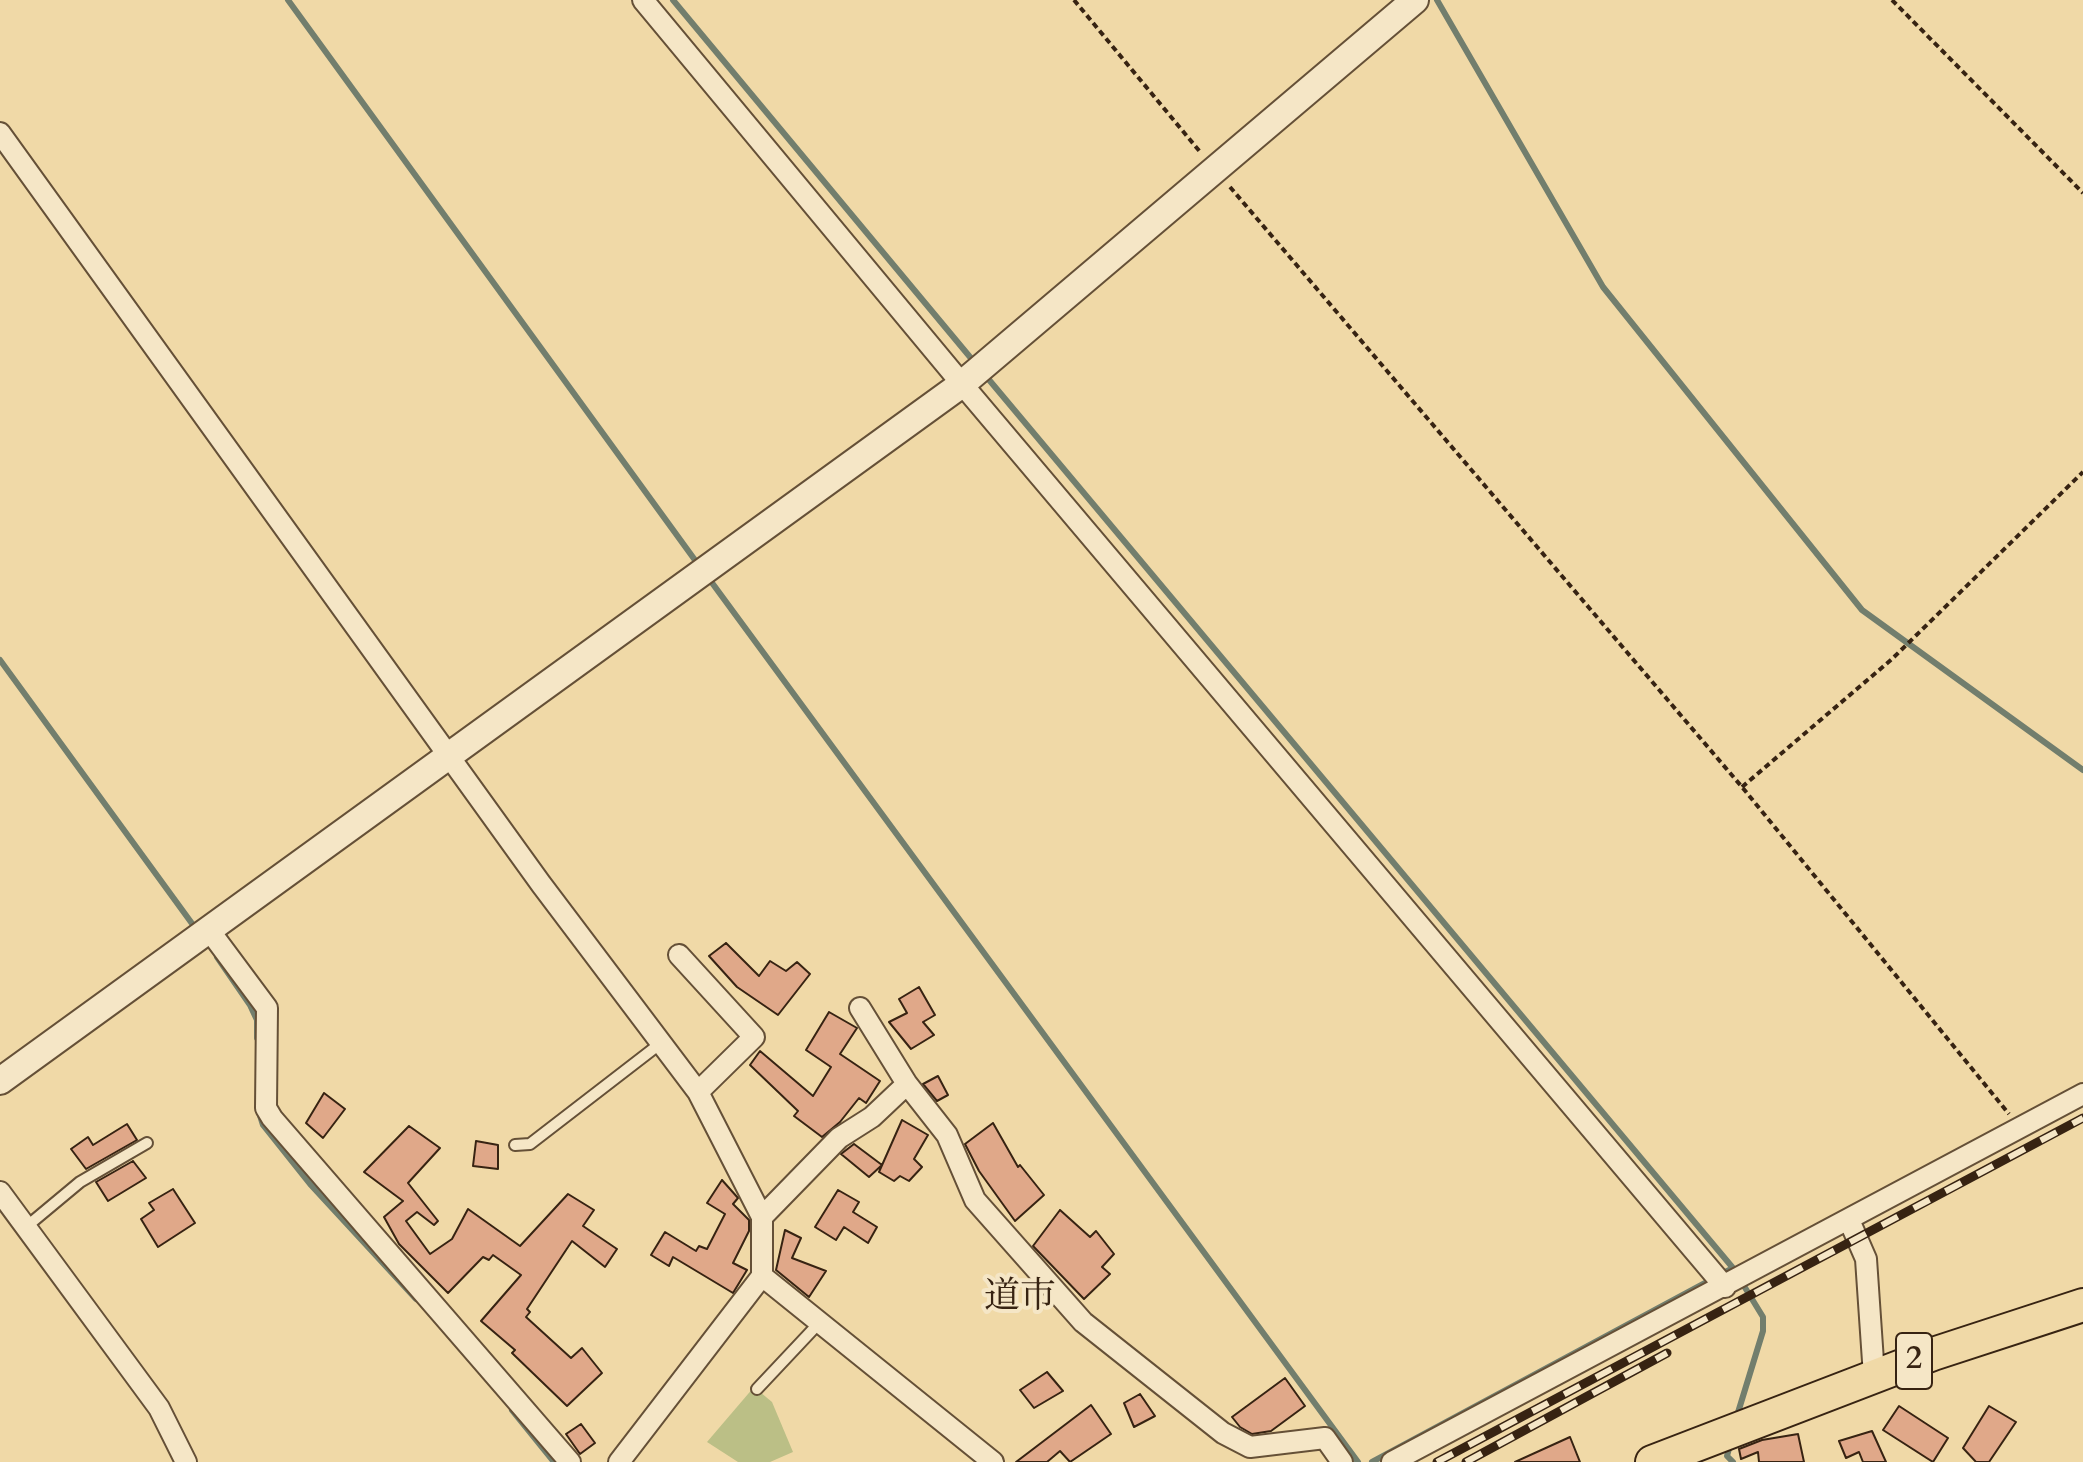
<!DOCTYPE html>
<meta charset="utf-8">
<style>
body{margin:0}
canvas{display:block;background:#f0d9a7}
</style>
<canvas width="2083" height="1462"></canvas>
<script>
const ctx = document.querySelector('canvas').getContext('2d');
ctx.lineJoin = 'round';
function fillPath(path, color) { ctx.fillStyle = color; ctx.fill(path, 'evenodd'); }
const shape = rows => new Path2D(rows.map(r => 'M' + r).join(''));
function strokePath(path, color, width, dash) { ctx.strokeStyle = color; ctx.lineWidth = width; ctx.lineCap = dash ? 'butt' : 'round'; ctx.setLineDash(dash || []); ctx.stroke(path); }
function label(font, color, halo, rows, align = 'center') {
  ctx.font = font + ' Cardo,"Noto Serif JP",serif'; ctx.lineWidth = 8; ctx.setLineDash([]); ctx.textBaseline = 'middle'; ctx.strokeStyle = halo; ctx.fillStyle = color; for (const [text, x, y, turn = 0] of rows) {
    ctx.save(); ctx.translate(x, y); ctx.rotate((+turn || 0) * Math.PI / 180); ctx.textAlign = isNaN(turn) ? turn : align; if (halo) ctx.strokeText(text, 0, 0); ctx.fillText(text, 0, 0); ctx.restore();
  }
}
const green = shape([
 [754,1387,772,1402,793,1452,770,1462,738,1462,707,1442]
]);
const stream = shape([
 [288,0,700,567],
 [673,0,975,363],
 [1437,0,1603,287,1862,610,2083,770],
 [985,375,1733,1268,1763,1317,1763,1331,1736,1419],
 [707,576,1358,1462],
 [0,660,196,929],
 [217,957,250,1005,257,1020,257,1038],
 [258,1109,263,1125,310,1184,416,1299],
 [512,1410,554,1462],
 [1730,1445,1727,1456,1733,1462],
 [1372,1462,1733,1268]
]);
const building = shape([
 [726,943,759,976,770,961,786,971,797,962,810,974,778,1015,737,987,709,956,726,943],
 [919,987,935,1015,923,1022,934,1035,911,1049,889,1022,907,1013,899,999,919,987],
 [829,1012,857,1028,840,1054,880,1081,866,1103,859,1098,840,1122,822,1137,794,1116,798,1111,750,1065,760,1051,813,1096,831,1067,806,1050,829,1012],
 [938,1076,948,1095,937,1101,923,1084,938,1076],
 [324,1093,345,1109,323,1138,306,1123,324,1093],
 [902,1120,928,1135,914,1159,922,1167,909,1181,900,1176,894,1181,879,1172,902,1120],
 [993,1123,1018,1167,1020,1165,1044,1195,1015,1221,979,1171,965,1144,993,1123],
 [127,1124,137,1140,86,1169,71,1149,88,1137,93,1145,127,1124],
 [409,1126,440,1148,408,1183,438,1221,434,1225,417,1212,406,1221,430,1254,452,1239,468,1209,520,1246,568,1194,594,1210,583,1226,617,1249,605,1267,572,1241,527,1309,530,1312,526,1317,571,1358,582,1348,602,1373,567,1406,512,1353,515,1350,481,1321,521,1275,493,1255,489,1260,483,1257,448,1293,399,1244,384,1217,403,1201,364,1172,409,1126],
 [476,1141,498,1145,498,1169,473,1166,476,1141],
 [854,1144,882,1165,869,1177,841,1154,854,1144],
 [133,1161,146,1178,108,1201,96,1182,133,1161],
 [722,1180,738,1198,733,1204,749,1220,749,1231,733,1263,747,1270,733,1293,673,1257,669,1266,651,1255,665,1232,696,1251,699,1246,707,1249,725,1214,707,1203,722,1180],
 [173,1189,195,1223,158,1247,141,1219,154,1210,149,1203,173,1189],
 [838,1190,859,1202,853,1212,877,1227,868,1243,844,1227,836,1240,815,1227,838,1190],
 [1060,1210,1090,1237,1096,1231,1114,1254,1102,1267,1110,1274,1084,1299,1033,1246,1060,1210],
 [785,1230,801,1238,792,1258,826,1271,809,1297,776,1270,785,1230],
 [1047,1372,1063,1391,1034,1408,1020,1390,1047,1372],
 [1285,1378,1305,1406,1271,1431,1252,1434,1240,1427,1232,1417,1285,1378],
 [1140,1394,1155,1416,1134,1427,1124,1403,1140,1394],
 [1091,1405,1111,1434,1070,1462,1060,1451,1047,1462,1016,1462,1091,1405],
 [1899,1406,1948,1438,1933,1462,1883,1430,1899,1406],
 [1989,1406,2016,1422,1989,1462,1976,1462,1963,1448,1989,1406],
 [581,1424,595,1443,580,1454,566,1434,581,1424],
 [1872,1431,1886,1462,1863,1462,1859,1452,1846,1458,1839,1441,1872,1431],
 [1798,1434,1804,1462,1759,1462,1758,1452,1741,1459,1739,1449,1762,1440,1798,1434],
 [1570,1437,1580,1462,1515,1462,1570,1437]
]);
const path = shape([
 [1074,0,1201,153],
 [1892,0,2083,193],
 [1230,187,1742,787,2009,1114],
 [1742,787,1892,659,2083,472]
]);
const service = shape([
 [515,1145,530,1144,661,1043],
 [26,1227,80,1182,147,1143],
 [757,1389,820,1322]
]);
const minor = shape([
 [643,0,962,384,1725,1287],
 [0,133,541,884,698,1092,762,1217,762,1276,619,1462],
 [209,930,267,1008,266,1108,272,1118,570,1462],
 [679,955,754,1037,698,1092],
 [860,1008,907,1084],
 [0,1192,159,1408,186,1462],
 [762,1217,839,1138,872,1117,907,1084,947,1135,975,1200,1083,1322,1223,1433,1250,1447,1325,1438,1342,1462],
 [1849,1220,1866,1259,1874,1376],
 [762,1276,993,1462],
 [1392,1462,2083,1094]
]);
const tertiary = shape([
 [0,1081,962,384,1415,0]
]);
const primary = shape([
 [1652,1462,1933,1354,2083,1305]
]);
const rail = shape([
 [1437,1462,2083,1118],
 [1466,1462,1667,1353]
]);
const shields = [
 [1914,1361,36]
];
const shieldNames = [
 ["2",1914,1361]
];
const neighbourhoodNames = [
 ["道市",1020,1299]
];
fillPath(green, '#bbbf86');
strokePath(stream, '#727e6d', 6);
fillPath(building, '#e0a889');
strokePath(building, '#372312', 2);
strokePath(service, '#655037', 14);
strokePath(minor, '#655037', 24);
strokePath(tertiary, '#655037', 30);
strokePath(primary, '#372312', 36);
strokePath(path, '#372312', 4, [6, 4]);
strokePath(service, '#f5e6c6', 10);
strokePath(minor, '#f5e6c6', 20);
strokePath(tertiary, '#f5e6c6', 26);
strokePath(primary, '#f0d9a7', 32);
strokePath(rail, '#372312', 9);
strokePath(rail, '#f5e6c6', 6, [18]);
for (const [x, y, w] of shields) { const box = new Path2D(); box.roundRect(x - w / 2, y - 28, w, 56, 6); ctx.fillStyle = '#f5e6c6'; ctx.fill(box); strokePath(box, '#372312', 2); }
label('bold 32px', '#372312', null, shieldNames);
label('36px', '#372312', '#f5e6c6', neighbourhoodNames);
</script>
